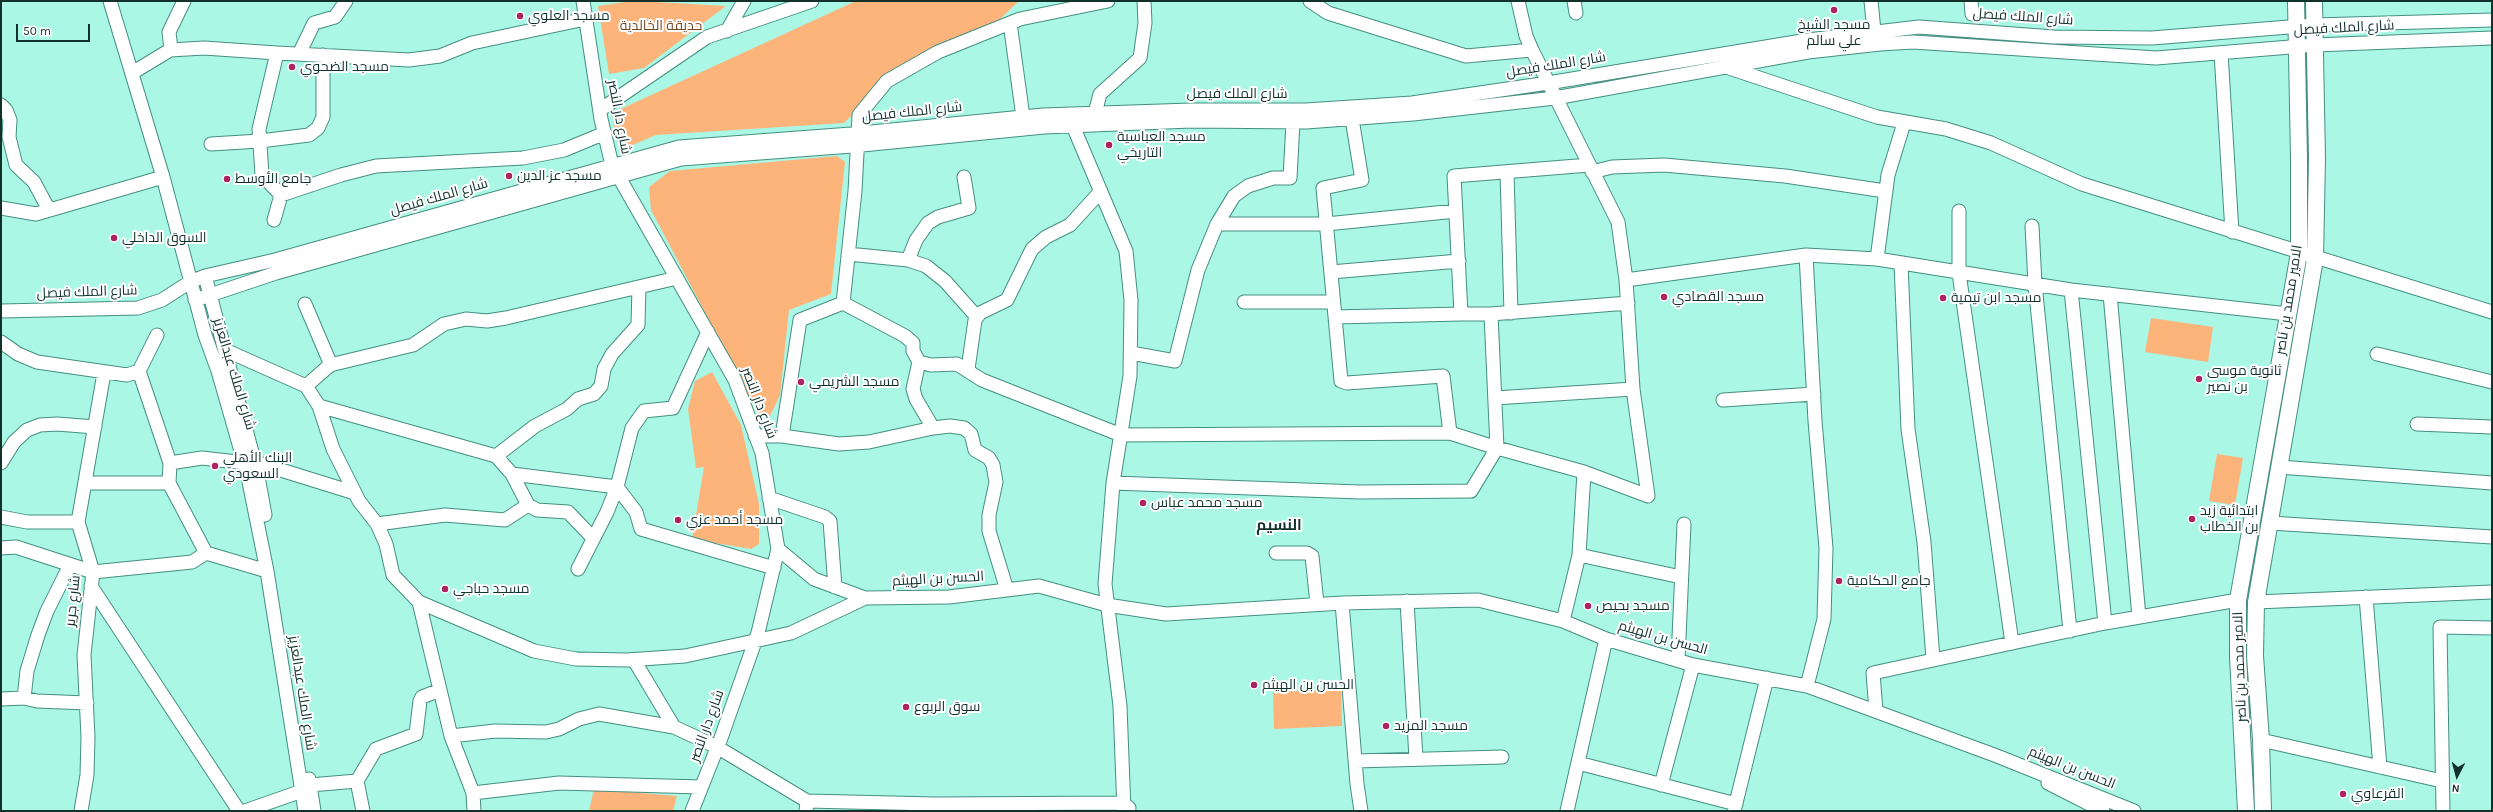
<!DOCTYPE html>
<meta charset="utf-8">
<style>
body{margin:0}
#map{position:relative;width:2493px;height:812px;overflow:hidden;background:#abf7e6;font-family:Karla,sans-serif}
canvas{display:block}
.frame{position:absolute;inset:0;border:2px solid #12312b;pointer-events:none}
.north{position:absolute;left:2437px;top:756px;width:40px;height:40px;-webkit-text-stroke:3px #fff;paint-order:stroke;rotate:186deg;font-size:11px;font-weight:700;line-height:16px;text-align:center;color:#12312b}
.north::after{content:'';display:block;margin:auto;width:14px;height:18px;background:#12312b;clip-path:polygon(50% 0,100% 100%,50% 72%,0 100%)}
.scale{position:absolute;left:16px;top:24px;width:74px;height:18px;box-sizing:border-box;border:2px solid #12312b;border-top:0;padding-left:5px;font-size:12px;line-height:14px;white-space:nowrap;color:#12312b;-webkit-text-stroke:3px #fff;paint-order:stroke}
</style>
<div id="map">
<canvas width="2493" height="812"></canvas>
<div class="frame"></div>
<div class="north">N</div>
<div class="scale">50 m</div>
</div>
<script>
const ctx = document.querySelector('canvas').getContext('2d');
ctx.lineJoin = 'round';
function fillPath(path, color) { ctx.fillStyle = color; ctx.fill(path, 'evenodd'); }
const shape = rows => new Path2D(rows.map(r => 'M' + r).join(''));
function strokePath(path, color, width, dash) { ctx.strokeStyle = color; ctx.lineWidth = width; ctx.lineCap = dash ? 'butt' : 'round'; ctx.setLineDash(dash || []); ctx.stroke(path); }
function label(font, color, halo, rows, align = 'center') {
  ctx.font = font + ' Karla,Cairo,sans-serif'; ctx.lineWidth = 4; ctx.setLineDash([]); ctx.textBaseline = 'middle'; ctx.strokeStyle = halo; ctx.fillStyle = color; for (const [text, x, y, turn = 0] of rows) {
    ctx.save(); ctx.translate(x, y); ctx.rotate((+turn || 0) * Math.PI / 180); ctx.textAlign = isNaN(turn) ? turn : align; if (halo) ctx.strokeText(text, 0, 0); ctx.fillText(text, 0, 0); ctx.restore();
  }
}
const green = shape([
 [631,1,639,1,726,6,644,68,609,74,598,6],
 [856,1,1019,1,999,20,887,81,844,123,656,135,621,150,616,139,612,113],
 [837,156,845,162,831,294,789,310,780,395,770,416,759,415,651,210,649,187,670,171],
 [2151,318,2213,327,2208,362,2145,352],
 [712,372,741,425,759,504,759,544,751,549,692,539,704,467,696,468,688,409,695,381],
 [2217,454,2243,458,2235,505,2209,501],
 [1341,690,1342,726,1274,729,1273,692],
 [594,789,677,796,673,811,589,811]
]);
const minor = shape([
 [110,1,163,177,205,335,218,371,247,472,267,571,305,811],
 [583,1,601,119,612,165,735,380,762,453,778,549,758,633,721,738,692,811],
 [1310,1,1328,13,1466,56,1532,50],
 [1574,1,1576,13],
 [1871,1,1874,31],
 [1971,1,1972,14],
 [1010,23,1023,117],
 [727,31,744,1],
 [171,50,169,32,184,1],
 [277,53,409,60,440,56,472,43,585,19],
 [2221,53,2232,232],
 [299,54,314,23,335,17,346,1],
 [1726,67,1877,117,1946,129,1991,143,2082,184,2492,312],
 [132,73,170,50,204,48,277,53,259,129,262,175,281,195],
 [1,105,6,110,10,120,9,137,16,165,34,182,49,210],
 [600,110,707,37,812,1],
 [1095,113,1100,94,1140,58,1145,23,1144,1],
 [1352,119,1362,180,1323,188,1341,381,1347,383,1443,376,1450,433],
 [1073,126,1126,251,1131,300,1130,376,1113,483,1105,584,1120,706,1124,811],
 [211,144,260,141,309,135,318,128,323,117,323,55],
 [1507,172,1511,313],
 [1592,172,1612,167,1664,165,1785,176,1885,191],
 [1,208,36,214,163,177],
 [1959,211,1959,273,2012,643],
 [274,220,281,195,341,175,376,166,523,158,564,150,605,133],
 [1217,224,1326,224,1456,211],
 [2032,226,2035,284,2070,631],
 [848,254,908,260,926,266,945,281,977,317],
 [1806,255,1815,421,1826,548,1824,619,1807,686],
 [1877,259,1888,175,1904,123],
 [908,260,916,240,928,223,938,217,969,208,964,177],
 [1901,264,1908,429,1924,542,1933,659],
 [1331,272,1459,261],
 [205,276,257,471,265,515],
 [1626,280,1806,255,1877,259,2071,290,2288,314],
 [2071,290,2105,623],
 [2110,294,2139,617],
 [195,300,276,273,681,159,852,146,1044,127,1191,121,1306,122,1413,114,1555,98,1808,52,1880,44,1913,42,2156,58,2315,45,2492,38],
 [1244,302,1333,302],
 [843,303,905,336,913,343,913,351,919,362,931,365,957,364,982,380,1121,435,1450,433,1497,448,1584,472,1648,496,1633,389,1626,280,1618,222,1532,50,1526,36,1518,1],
 [305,304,331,365],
 [1,311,138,308,162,300,190,282,205,276,275,260,679,147,851,134,1043,115,1191,110,1306,110,1412,103,1548,83,1808,40,1919,27,2054,37,2152,38,2314,25,2492,20],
 [1491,314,1461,314,1454,176,1589,165],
 [1335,317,1461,314],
 [1,342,18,354,37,362,127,375,139,371,157,335],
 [225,350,306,386,319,406,333,449,359,501,377,524,386,544,393,575,419,602,534,651,576,659,627,660,685,656,791,633,865,598],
 [1131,353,1175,361,1198,270,1217,224,1234,196,1248,186,1273,178,1290,178,1293,122],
 [2377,354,2492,382],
 [919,362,913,389,916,399,933,428],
 [968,369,975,320,980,313,1007,300,1032,249,1046,237,1070,225,1101,191],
 [139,371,170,463,169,483],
 [306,386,330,365,413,345,444,324,466,319,487,321,506,318,677,278],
 [1495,398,1633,389],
 [1723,400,1814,394],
 [319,406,496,456,512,474,617,487,632,428,644,411,673,408,708,332],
 [2417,424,2492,427],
 [755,436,782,436,839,444,869,442,933,428,950,426,964,428,971,434,975,450,989,458,993,465,996,482,989,515,989,531,1007,590],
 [782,436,800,320,843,303,855,191,859,115,887,81,938,52,1020,19,1108,1],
 [496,456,535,426,567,409,578,399,594,394,601,386,604,369,612,354,638,325,639,287],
 [255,462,355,493],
 [1,463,14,442,27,430,40,425,57,424,95,427],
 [170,463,202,458,245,463],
 [2279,467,2492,483],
 [512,474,528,505,537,510,568,512,593,538],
 [85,483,169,483,206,553,267,571],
 [1113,483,1360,492,1471,491,1497,448,1491,314,1628,303],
 [617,487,636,512,641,529,774,568],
 [769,498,825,517,830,521,835,587],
 [1,517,27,522,78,522],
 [2270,523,2492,537],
 [377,524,445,515,505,520,528,505],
 [1,548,16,547,93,572,192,562,206,553],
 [778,549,814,579,865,598,949,597,1039,586,1107,605,1166,614,1342,603,1478,600,1563,621,1606,639,1693,665,1807,686,1997,756,2134,811],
 [1276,553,1307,553,1312,556,1317,604],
 [1579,555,1681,577],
 [578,569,607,512,617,487],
 [91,586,239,811],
 [2366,597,2380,767],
 [1407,601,1416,759],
 [419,602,451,736,473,793,474,811],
 [2256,602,2492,592],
 [1342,603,1357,784,1361,811],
 [1563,621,1579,555,1584,472],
 [634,660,674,727,717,747,807,801],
 [1678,660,1684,524],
 [24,698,27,671,38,635,47,611,70,565],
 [1,699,24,698,37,701,87,703],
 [1876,711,1873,673,2105,623,2238,600],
 [451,736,495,731,546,732,559,729,579,719,599,714,674,727],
 [2261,740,2442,781],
 [1355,761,1502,757],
 [1578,763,1736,804],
 [309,779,314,811],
 [357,781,376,749,416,734,420,701,422,697,440,690],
 [2048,783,2103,811],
 [310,785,357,781,363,811],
 [1661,785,1693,665],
 [473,793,559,783,701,787],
 [934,804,1123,803,1129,808],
 [81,811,87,775,88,737,84,655,93,572,78,522,104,373],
 [245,811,302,791],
 [806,811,807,801,934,804,935,811],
 [1567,811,1606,639],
 [1734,811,1767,678],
 [2443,811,2440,627,2492,628]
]);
const major = shape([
 [2246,811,2238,657,2238,600,2299,253,2299,159,2296,1],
 [2263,811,2261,740,2255,656,2256,602,2315,259,2317,159,2314,1]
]);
const markers = [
 [1834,10,4,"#ad2261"],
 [520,16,4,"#ad2261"],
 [292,67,4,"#ad2261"],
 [1109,145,4,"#ad2261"],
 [509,176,4,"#ad2261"],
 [227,179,4,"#ad2261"],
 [114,238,4,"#ad2261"],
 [1664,297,4,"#ad2261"],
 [1943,298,4,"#ad2261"],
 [2199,379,4,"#ad2261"],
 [801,382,4,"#ad2261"],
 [215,466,4,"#ad2261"],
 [1143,503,4,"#ad2261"],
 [2192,519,4,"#ad2261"],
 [678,520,4,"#ad2261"],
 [1839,581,4,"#ad2261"],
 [445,589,4,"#ad2261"],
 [1588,606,4,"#ad2261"],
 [1254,685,4,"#ad2261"],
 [906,707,4,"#ad2261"],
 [1386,726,4,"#ad2261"],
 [2343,794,4,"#ad2261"]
];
const poiNames = [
 ["مسجد العلوي",528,16],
 ["مسجد الشيخ",1834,25,"center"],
 ["علي سالم",1834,41,"center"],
 ["مسجد الضحوي",300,67],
 ["مسجد العباسية",1117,137],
 ["التاريخي",1117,153],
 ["مسجد عز الدين",517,176],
 ["جامع الأوسط",235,179],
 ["السوق الداخلي",122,238],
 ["مسجد القصادي",1672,297],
 ["مسجد ابن تيمية",1951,298],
 ["ثانوية موسى",2207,371],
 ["بن نصير",2207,387],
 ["مسجد الشريمي",809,382],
 ["البنك الأهلي",223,458],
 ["السعودي",223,474],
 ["مسجد محمد عباس",1151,503],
 ["ابتدائية زيد",2200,511],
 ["بن الخطاب",2200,527],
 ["مسجد أحمد عزي",686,520],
 ["جامع الحكامية",1847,581],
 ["مسجد حباجي",453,589],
 ["مسجد بحيص",1596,606],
 ["الحسن بن الهيثم",1262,685],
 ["سوق الربوع",914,707],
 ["مسجد المزيد",1394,726],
 ["القرعاوي",2351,794]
];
const streetNames = [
 ["شارع الملك فيصل",2023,17,4],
 ["شارع الملك فيصل",2344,28,-3],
 ["شارع الملك فيصل",1556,65,-9],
 ["شارع الملك فيصل",1237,94],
 ["شارع الملك فيصل",912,112,-6],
 ["شارع دار النصر",619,117,79],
 ["شارع الملك فيصل",439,197,-16],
 ["شارع الملك فيصل",87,292,-2],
 ["الامير محمد بن ناصر",2289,300,-81],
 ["شارع الملك عبدالعزيز",234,374,73],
 ["شارع دار النصر",759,403,69],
 ["الحسن بن الهيثم",938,579,-3],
 ["شارع جرير",73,601,-84],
 ["الحسن بن الهيثم",1663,638,16],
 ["الامير محمد بن ناصر",2240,667,-92],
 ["شارع الملك عبدالعزيز",302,693,81],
 ["شارع دار النصر",707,726,-70],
 ["الحسن بن الهيثم",2072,768,22]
];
const parkNames = [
 ["حديقة الخالدية",661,26]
];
const neighbourhoodNames = [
 ["النسيم",1279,526]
];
fillPath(green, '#fdb47b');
strokePath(minor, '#448f80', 15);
strokePath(major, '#448f80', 18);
strokePath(minor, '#fff', 13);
strokePath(major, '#fff', 16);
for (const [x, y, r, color] of markers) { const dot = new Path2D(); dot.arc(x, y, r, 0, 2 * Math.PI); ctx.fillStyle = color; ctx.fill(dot); strokePath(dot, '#fff', 1.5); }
label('14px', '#12312b', '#fff', poiNames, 'left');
label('14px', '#12312b', '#fff', streetNames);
label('14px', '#754b28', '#fff', parkNames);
label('bold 15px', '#12312b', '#fff', neighbourhoodNames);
</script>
